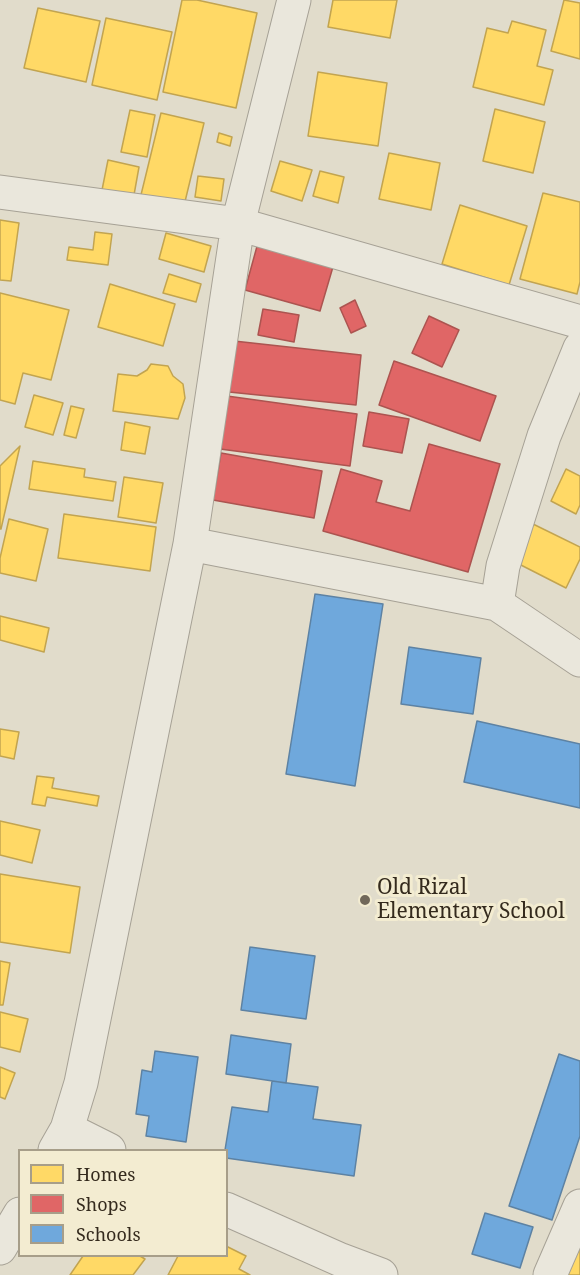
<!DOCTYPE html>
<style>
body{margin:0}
#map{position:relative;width:580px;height:1275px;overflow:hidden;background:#e1dccb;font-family:"Noto Serif",serif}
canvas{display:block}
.legend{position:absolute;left:18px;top:1149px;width:210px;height:108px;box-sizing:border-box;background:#f3ecd1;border:2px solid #a79e89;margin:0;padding:8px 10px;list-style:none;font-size:18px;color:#342a1d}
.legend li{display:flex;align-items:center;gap:12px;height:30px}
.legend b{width:30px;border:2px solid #a79e89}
</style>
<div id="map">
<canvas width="580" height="1275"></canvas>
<ul class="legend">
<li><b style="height:16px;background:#ffd966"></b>Homes</li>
<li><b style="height:16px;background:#e06666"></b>Shops</li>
<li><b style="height:16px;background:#6fa8dc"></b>Schools</li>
</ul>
</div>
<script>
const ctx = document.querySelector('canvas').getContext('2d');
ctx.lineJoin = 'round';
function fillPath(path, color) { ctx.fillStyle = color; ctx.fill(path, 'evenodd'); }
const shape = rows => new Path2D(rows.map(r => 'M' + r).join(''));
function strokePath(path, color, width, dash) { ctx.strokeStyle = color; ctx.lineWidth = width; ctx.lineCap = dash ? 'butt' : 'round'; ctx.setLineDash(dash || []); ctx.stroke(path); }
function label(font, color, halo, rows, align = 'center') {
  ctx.font = font + ' "Noto Serif",serif'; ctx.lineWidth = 6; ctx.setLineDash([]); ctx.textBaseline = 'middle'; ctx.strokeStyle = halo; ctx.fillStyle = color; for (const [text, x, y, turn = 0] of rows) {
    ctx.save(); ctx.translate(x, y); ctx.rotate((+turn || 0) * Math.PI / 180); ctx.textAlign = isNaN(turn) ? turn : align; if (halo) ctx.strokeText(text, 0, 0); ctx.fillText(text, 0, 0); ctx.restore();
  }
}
const homes = shape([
 [182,0,197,0,257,13,236,108,163,92,182,0],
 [333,0,397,0,390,38,328,27,333,0],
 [564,0,580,3,580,59,551,51,564,0],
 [38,8,100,21,86,82,24,68,38,8],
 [106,18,172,32,157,100,92,85,106,18],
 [512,21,546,30,537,66,553,70,544,105,473,87,487,28,508,33,512,21],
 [318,72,387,83,378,146,308,136,318,72],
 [495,109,545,122,533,173,483,161,495,109],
 [130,110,155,115,147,157,121,152,130,110],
 [161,113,204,123,182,214,139,203,161,113],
 [219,133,232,137,230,146,217,142,219,133],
 [389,153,440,163,431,210,379,199,389,153],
 [108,160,139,167,132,206,100,200,108,160],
 [280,161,312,170,302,201,271,191,280,161],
 [320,171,344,177,338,203,313,196,320,171],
 [198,176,224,179,221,201,195,197,198,176],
 [543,193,580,202,580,282,577,294,520,279,543,193],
 [460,205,527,226,509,285,442,264,460,205],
 [0,220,19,223,11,281,0,280,0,220],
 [95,232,112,234,108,265,67,260,69,247,93,250,95,232],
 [166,233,211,246,204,272,159,259,166,233],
 [169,274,201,284,196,302,163,293,169,274],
 [110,284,175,304,163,346,98,327,110,284],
 [0,293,69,310,51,380,23,373,15,404,0,400,0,293],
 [151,364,168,366,173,376,183,384,185,398,178,419,113,411,118,374,137,376,147,370,151,364],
 [34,395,63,403,53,435,25,427,34,395],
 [71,406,84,409,76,438,64,435,71,406],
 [125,422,150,427,145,454,121,450,125,422],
 [20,446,1,529,0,529,0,466,20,446],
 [33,461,85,469,84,477,116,482,113,501,29,489,33,461],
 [566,469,580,476,580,505,576,514,551,501,566,469],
 [124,477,163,483,156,523,118,517,124,477],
 [64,514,156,527,150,571,58,558,64,514],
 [9,519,48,529,36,581,0,573,0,558,9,519],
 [533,524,580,547,580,559,566,588,515,562,533,524],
 [0,616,49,628,44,652,0,640,0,616],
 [0,729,19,732,14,759,0,756,0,729],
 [37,776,54,778,52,788,99,796,97,806,47,797,45,806,32,804,37,776],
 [0,821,40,830,32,863,0,855,0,821],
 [0,874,80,887,70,953,0,942,0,874],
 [0,961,10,963,3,1005,0,1005,0,961],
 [0,1012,28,1019,20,1052,0,1047,0,1012],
 [0,1067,15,1073,5,1099,0,1097,0,1067],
 [580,1232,580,1275,559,1275,580,1232],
 [226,1246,246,1256,239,1269,250,1275,168,1275,178,1256,226,1256,226,1246],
 [83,1256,140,1256,145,1259,133,1275,70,1275,83,1256]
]);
const shops = shape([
 [259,239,335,260,320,311,245,290,259,239],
 [355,300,366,326,351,333,340,308,355,300],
 [263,309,299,315,294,342,258,335,263,309],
 [429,316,459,330,442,367,412,353,429,316],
 [234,341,361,355,356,405,229,392,234,341],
 [394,361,496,396,480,441,379,405,394,361],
 [227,396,357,414,350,466,220,449,227,396],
 [369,412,409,419,402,453,363,446,369,412],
 [429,444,500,464,468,572,323,531,341,469,382,481,376,502,410,511,429,444],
 [221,453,322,471,314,518,213,500,221,453]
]);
const schools = shape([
 [315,594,383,604,355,786,286,774,315,594],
 [409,647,481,658,473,714,401,704,409,647],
 [477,721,580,744,580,808,464,782,477,721],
 [250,947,315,956,306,1019,241,1010,250,947],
 [231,1035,291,1044,286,1083,226,1074,231,1035],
 [155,1051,198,1057,186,1142,146,1136,149,1116,136,1114,142,1070,152,1072,155,1051],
 [559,1054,580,1061,580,1136,552,1220,509,1206,559,1054],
 [272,1081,318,1087,313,1119,361,1125,354,1176,226,1158,225,1150,232,1107,268,1112,272,1081],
 [485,1213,533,1227,520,1268,472,1254,485,1213]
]);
const minor = shape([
 [0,192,238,224,580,322],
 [580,348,544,436,503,566,497,604,580,660],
 [190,544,497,604],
 [67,1129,109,1150],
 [55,1150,67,1129,81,1083,190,544,238,224,294,0],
 [226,1209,341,1260,381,1275],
 [0,1248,20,1214],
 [550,1275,580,1206]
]);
const markers = [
 [365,900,6,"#71685a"]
];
const poiNames = [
 ["Old Rizal",377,888],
 ["Elementary School",377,912]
];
fillPath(homes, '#ffd966');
strokePath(homes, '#c2a450', 1.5);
fillPath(shops, '#e06666');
strokePath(shops, '#ac5450', 1.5);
fillPath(schools, '#6fa8dc');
strokePath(schools, '#5d82a3', 1.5);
strokePath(minor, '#a6a195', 35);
strokePath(minor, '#eae7dc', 33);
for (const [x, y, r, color] of markers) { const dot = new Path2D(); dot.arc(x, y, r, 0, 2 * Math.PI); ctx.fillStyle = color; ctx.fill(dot); strokePath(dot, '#f3ecd1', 2); }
label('21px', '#342a1d', '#f3ecd1', poiNames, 'left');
</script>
